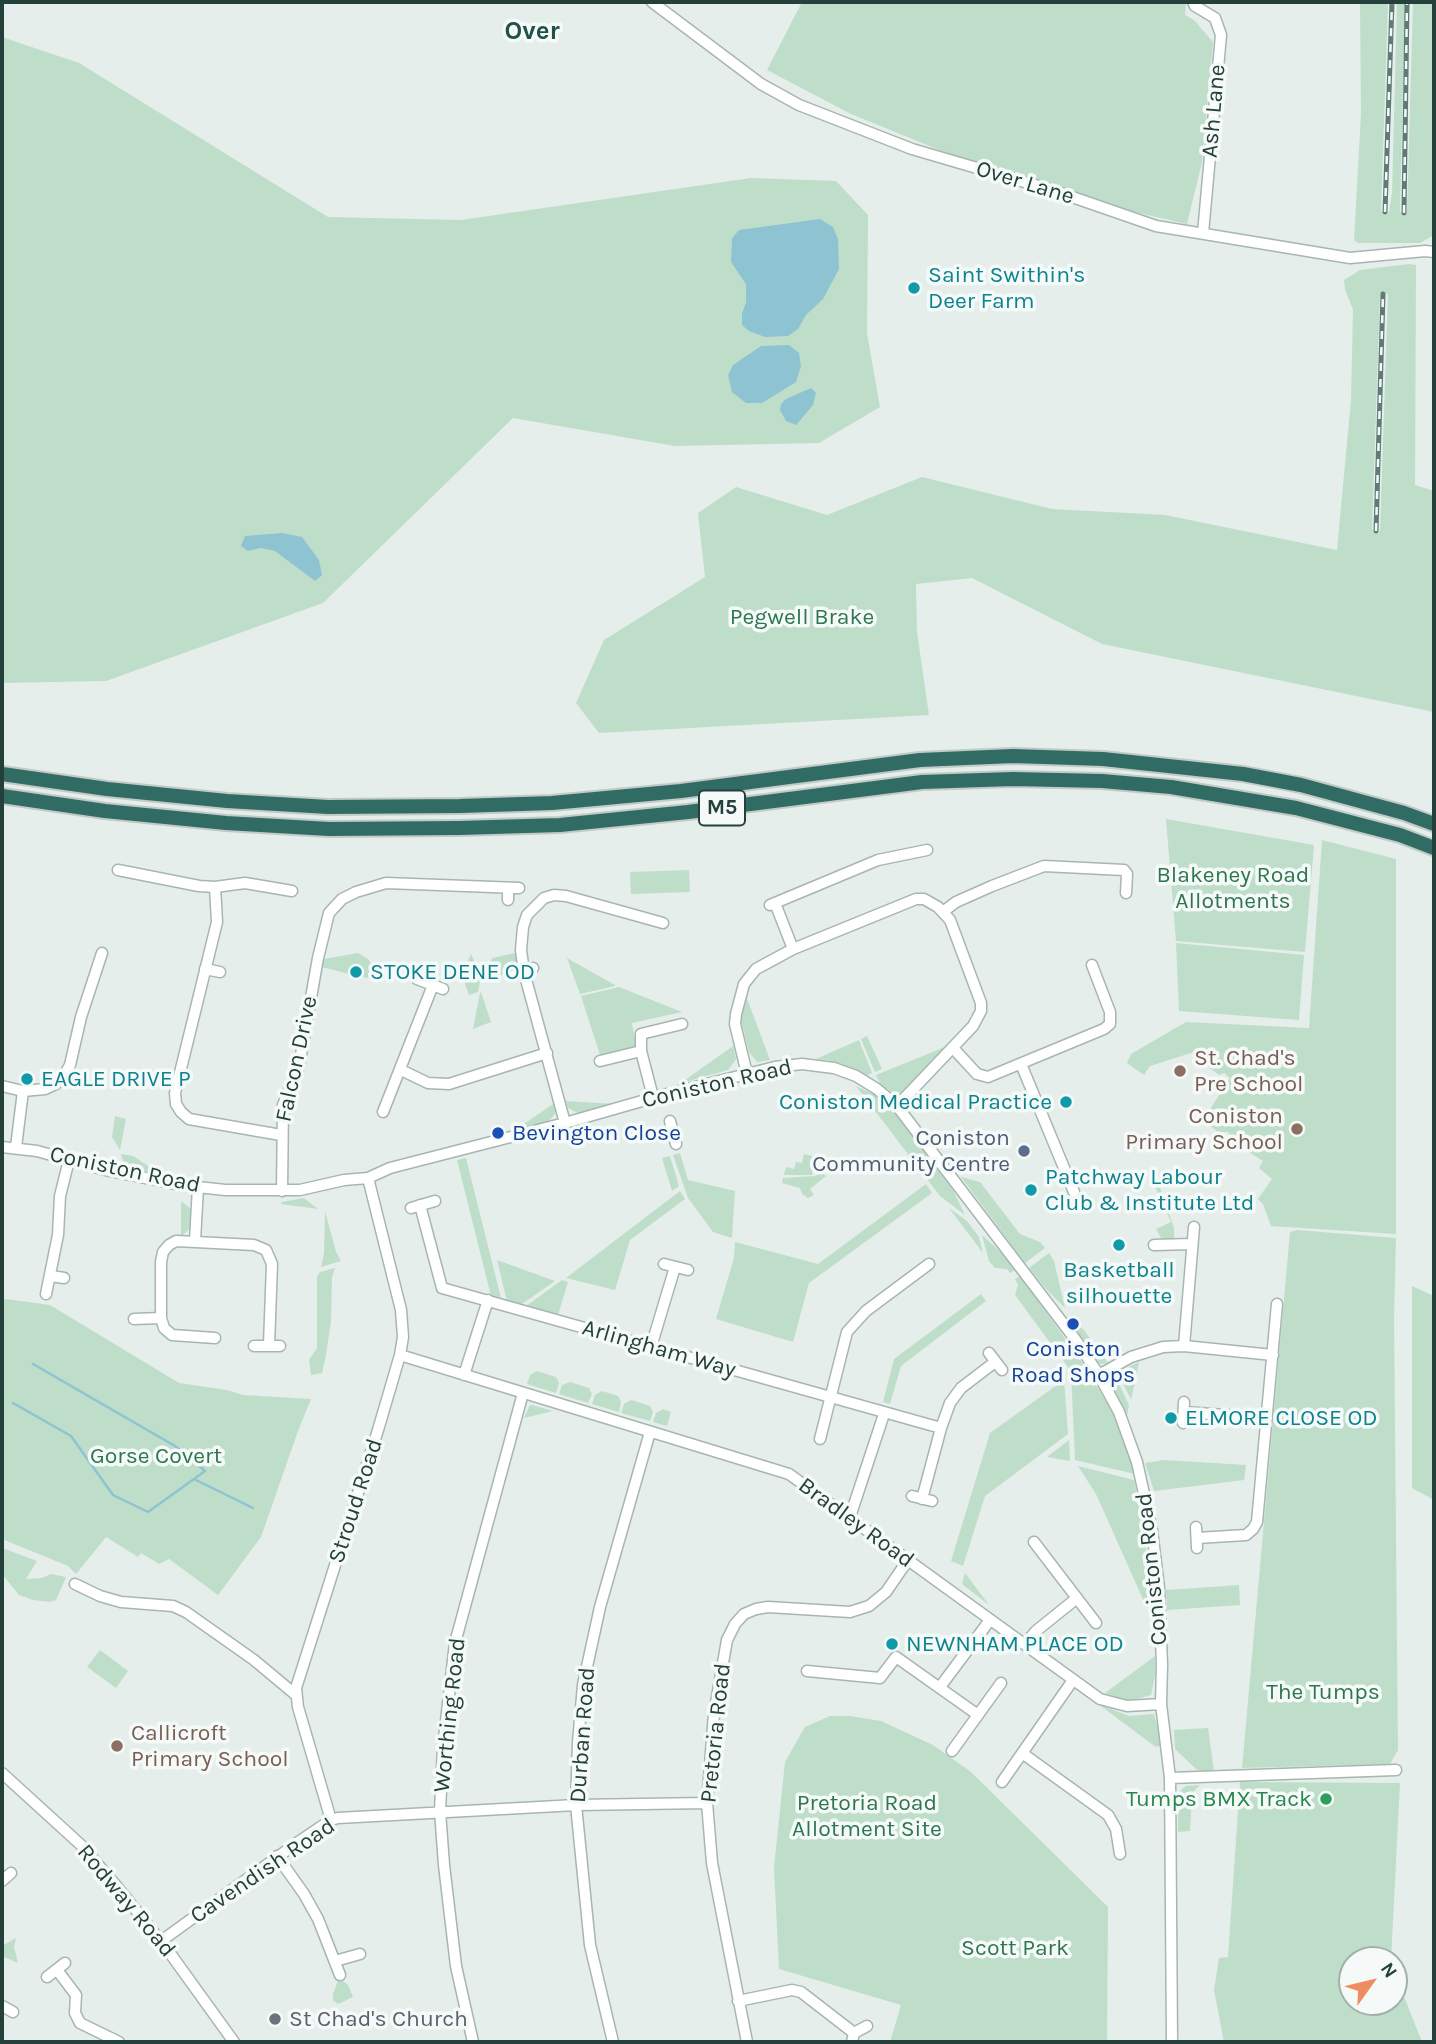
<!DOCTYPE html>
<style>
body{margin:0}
#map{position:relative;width:1436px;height:2044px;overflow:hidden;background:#e5eeea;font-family:Karla,sans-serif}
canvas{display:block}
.frame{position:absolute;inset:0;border:4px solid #24403a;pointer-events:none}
.north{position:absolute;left:1338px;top:1946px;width:70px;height:70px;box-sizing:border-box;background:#f5faf8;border:2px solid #a1b0ac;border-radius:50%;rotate:56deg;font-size:19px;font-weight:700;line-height:28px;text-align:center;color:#24403a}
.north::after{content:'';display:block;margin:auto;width:24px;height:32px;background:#f08d60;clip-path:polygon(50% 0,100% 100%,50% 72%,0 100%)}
</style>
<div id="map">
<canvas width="1436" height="2044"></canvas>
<div class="frame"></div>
<div class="north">N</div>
</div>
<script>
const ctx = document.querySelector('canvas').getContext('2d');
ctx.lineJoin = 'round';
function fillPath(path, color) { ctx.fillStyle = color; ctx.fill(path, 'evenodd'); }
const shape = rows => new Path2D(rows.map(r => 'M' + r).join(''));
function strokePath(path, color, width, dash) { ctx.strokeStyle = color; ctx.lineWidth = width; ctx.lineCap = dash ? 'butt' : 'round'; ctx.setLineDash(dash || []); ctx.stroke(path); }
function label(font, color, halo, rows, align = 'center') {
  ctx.font = font + ' Karla,sans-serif'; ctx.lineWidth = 7; ctx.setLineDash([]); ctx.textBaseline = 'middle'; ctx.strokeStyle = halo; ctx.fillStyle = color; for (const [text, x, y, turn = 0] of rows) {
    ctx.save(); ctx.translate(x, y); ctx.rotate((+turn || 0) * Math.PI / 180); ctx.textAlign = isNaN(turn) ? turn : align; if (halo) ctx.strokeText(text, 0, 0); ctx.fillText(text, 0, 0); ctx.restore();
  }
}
const green = shape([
 [802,2,1186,2,1185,15,1194,20,1213,42,1202,162,1187,224,1130,211,954,156,851,114,767,70],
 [1360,2,1388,2,1381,211,1389,212,1392,193,1397,2,1405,2,1400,212,1407,213,1413,2,1434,2,1434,235,1420,243,1358,243,1354,240,1361,113],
 [2,37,79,63,328,217,461,220,751,178,836,181,868,215,867,333,880,407,819,443,675,446,513,418,323,603,106,681,2,683],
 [1409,264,1416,265,1415,485,1434,491,1434,712,1102,644,972,578,916,584,917,632,929,715,599,733,576,703,604,640,705,577,698,513,736,487,827,515,922,477,1052,509,1165,515,1337,550,1351,400,1353,310,1345,289,1344,280,1360,270],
 [1380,294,1388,294,1380,531,1372,530],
 [1166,819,1314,845,1305,952,1176,941],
 [1322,840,1396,859,1396,1234,1271,1226,1263,1204,1258,1199,1272,1179,1259,1168,1263,1161,1233,1142,1228,1132,1218,1132,1203,1120,1230,1078,1224,1073,1219,1075,1191,1053,1150,1066,1144,1075,1127,1063,1131,1054,1186,1022,1309,1028],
 [689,870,690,892,631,894,630,872],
 [1176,943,1304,955,1299,1020,1179,1011],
 [358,953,368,959,372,965,374,979,363,977,363,969,350,967,349,974,322,967,324,959],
 [515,953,518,971,483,980,492,958],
 [471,954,481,976,478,992,469,995,462,975],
 [567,958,615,985,615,986,580,994],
 [619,987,682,1012,632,1023,636,1047,600,1055,581,996],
 [481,992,491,1022,473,1029,480,993],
 [746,996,770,1060,757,1062,749,1052,741,1020],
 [867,1036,882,1069,875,1072,861,1039],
 [859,1040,872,1073,866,1076,828,1060,816,1059],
 [733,1046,736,1059,728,1070,681,1083],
 [945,1047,903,1095,895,1095,880,1083,876,1075],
 [856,1086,875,1095,896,1114,953,1190,965,1215,940,1196],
 [566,1101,616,1104,578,1113,568,1108],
 [556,1102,555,1114,547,1123,518,1128],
 [115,1116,126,1119,120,1150,112,1137],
 [680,1153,688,1180,735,1191,732,1238,713,1232,688,1198,673,1155],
 [121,1154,133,1156,165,1177,132,1171,123,1162],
 [804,1154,816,1157,812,1175,784,1175,786,1167,794,1169,796,1162,802,1163],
 [670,1156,679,1186,672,1191,662,1158],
 [466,1158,501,1298,491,1296,457,1160],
 [822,1173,826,1176,810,1189,814,1195,808,1198,802,1194,800,1188,782,1183,783,1178,815,1176],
 [1155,1173,1174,1228,1174,1240,1167,1241,1161,1238,1156,1229,1171,1222,1150,1175],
 [961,1177,980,1182,1020,1234,1040,1242,1045,1248,1025,1263],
 [926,1184,932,1193,809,1283,793,1342,716,1319,734,1258,735,1242,818,1264],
 [680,1191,685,1199,630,1240,615,1290,566,1278],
 [304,1198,318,1209,281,1204,282,1202],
 [181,1201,191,1209,193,1215,189,1229,181,1237],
 [949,1208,967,1221,979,1237,983,1253],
 [325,1211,336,1252,341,1261,321,1267,324,1253],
 [1297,1230,1396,1238,1394,1318,1398,1750,1390,1764,1242,1768,1290,1232],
 [982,1235,1004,1255,1015,1270,1010,1273,1007,1269,995,1268,989,1261],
 [1049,1253,1054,1261,1065,1308,1046,1289,1029,1268],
 [497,1260,555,1281,522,1304,507,1301],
 [335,1268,332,1277,331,1321,326,1355,322,1373,311,1375,309,1360,317,1348,317,1277,320,1272],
 [1020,1276,1080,1359,1110,1407,1126,1443,1135,1474,1075,1460,1071,1371,1015,1295,1018,1285,1015,1279],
 [562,1280,568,1282,558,1315,526,1306],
 [1412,1286,1434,1296,1434,1500,1412,1488],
 [981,1294,986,1301,901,1366,890,1404,883,1402,894,1359],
 [6,1299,50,1305,179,1383,227,1390,243,1395,311,1399,298,1431,261,1537,218,1595,169,1559,159,1564,141,1553,138,1557,106,1537,76,1574,68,1566,2,1539,2,1301],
 [1077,1325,1084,1330,1108,1363,1101,1364,1093,1359,1075,1327],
 [1139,1362,1131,1400,1118,1372],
 [537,1371,556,1377,559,1383,556,1393,527,1384,530,1375],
 [1114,1374,1129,1405,1126,1420,1111,1389,1110,1384],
 [1064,1380,1068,1434,985,1496,963,1566,951,1561,990,1433],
 [570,1382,589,1388,592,1394,588,1403,559,1394,562,1385],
 [602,1391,618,1396,621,1402,619,1412,592,1404,595,1395],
 [631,1400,650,1406,653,1412,650,1421,621,1413,624,1404],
 [530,1405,532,1405,553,1411,524,1418],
 [663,1409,671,1412,667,1426,653,1422,656,1413],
 [1069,1440,1070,1461,1047,1457],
 [1164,1460,1246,1465,1244,1480,1154,1491,1145,1463],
 [1078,1466,1134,1480,1146,1546,1151,1606,1146,1606,1096,1494],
 [2,1548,37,1561,26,1579,42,1578,51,1574,66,1577,56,1600,50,1602,33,1600,19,1595,2,1574],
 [965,1573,989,1605,962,1584],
 [1239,1585,1240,1605,1167,1610,1166,1590],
 [100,1650,128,1671,116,1688,87,1667],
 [1155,1656,1155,1675,1151,1695,1132,1700,1120,1699,1105,1693],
 [1098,1704,1129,1716,1154,1714,1162,1745,1156,1747],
 [830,1716,850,1716,881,1721,933,1745,971,1772,1108,1907,1107,2042,890,2042,901,2005,779,1969,774,1868,785,1762,805,1727],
 [1208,1728,1214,1771,1201,1771,1196,1769,1175,1749,1174,1730],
 [1240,1782,1400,1783,1391,1960,1352,1960,1352,2002,1394,2002,1394,1971,1422,2042,1224,2042,1214,1990,1219,1958,1228,1957],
 [1200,1785,1178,1807,1177,1798,1180,1791,1186,1786],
 [1192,1798,1190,1831,1178,1832,1178,1812],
 [16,1938,14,1947,18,1963,2,1956,2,1946],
 [339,1978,348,1985,353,1997,338,2004,333,2000,333,1994]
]);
const water = shape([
 [820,219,833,227,838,239,839,269,823,299,806,315,798,329,788,336,765,337,749,331,742,325,742,314,746,302,746,284,731,262,732,238,739,230],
 [789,345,799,353,801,366,796,382,762,403,746,403,732,392,728,375,733,365,761,346],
 [811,388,816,393,813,405,796,425,786,421,780,410,781,404,786,399],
 [282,533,302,537,319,560,322,575,315,581,275,551,261,548,248,551,241,546,245,536]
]);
const stream = shape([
 [33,1364,175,1446,205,1471,194,1479,253,1508],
 [13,1403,71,1436,113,1495,148,1512,194,1479]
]);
const minor = shape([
 [652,2,761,84,799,105,912,149,1052,190,1156,226,1350,258,1425,251,1434,252],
 [1193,2,1195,6,1215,18,1221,35,1203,233],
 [118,870,199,886,215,887,245,883,292,891],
 [215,887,217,922,175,1093,176,1104,181,1112,189,1119,281,1135],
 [508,900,508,888],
 [775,903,793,949],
 [770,905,878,860,927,850],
 [944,911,956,902,992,886,1044,866,1124,870,1127,874,1126,893],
 [205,969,220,972],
 [515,975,533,968],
 [417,979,443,989],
 [953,1048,977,1074,988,1077,1104,1029,1110,1024,1110,1012,1092,965],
 [600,1061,641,1051],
 [1021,1064,1074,1192],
 [401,1070,428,1083,449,1084,547,1053],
 [747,1074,735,1024,736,1014,744,984,756,969,793,949,916,899,924,899,938,907,950,920,981,1003,981,1011,973,1026,897,1106],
 [2,1086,23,1091,45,1089,56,1084,64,1076,70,1065,81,1017,102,953],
 [653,1097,641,1051,641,1034,682,1024],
 [383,1112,433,985],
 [670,1121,676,1144],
 [565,1123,524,972,521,950,523,927,527,915,544,898,554,895,566,896,663,923],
 [2,1147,37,1151,105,1170,180,1185,225,1190,300,1190,344,1180,368,1178,390,1168,565,1123,663,1095,775,1067,802,1064,834,1068,856,1076,877,1089,897,1106,1075,1339,1099,1375,1119,1412,1137,1462,1152,1530,1159,1588,1162,1665,1161,1704,1170,1778,1172,2042],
 [16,1147,23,1091],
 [282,1191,283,1105,299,1066,318,958,329,913,342,899,356,892,386,883,519,888],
 [420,1205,442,1288,941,1428],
 [411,1208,435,1201],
 [195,1241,198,1187],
 [1154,1245,1192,1244],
 [664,1264,688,1270],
 [51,1276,64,1278],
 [46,1294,58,1235,60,1196,69,1160],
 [134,1319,161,1318],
 [215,1338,172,1335,164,1328,161,1318,161,1262,163,1252,169,1245,176,1241,254,1245,266,1250,272,1264,269,1345],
 [254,1346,280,1346],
 [1184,1346,1194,1227],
 [651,1347,675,1267],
 [989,1353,1002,1370],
 [400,1355,789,1474,1100,1699,1127,1706,1161,1704],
 [464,1375,488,1300],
 [1099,1375,1131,1357,1163,1347,1184,1346,1273,1355],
 [1184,1412,1267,1418],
 [1183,1423,1184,1402],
 [820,1439,847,1332,866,1311,929,1264],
 [912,1496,932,1501],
 [922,1499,941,1428,950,1403,961,1388,995,1362],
 [850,1517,884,1414],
 [1196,1527,1197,1548],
 [1197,1538,1246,1535,1253,1529,1257,1522,1277,1304],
 [1034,1542,1096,1623],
 [75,1584,100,1596,121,1602,173,1606,186,1612,254,1660,296,1695],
 [1025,1644,1036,1631,1077,1598],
 [807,1671,880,1678,896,1657,978,1715],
 [940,1687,990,1620],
 [952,1751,1001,1683],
 [1022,1753,1108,1815,1116,1829,1120,1854],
 [2,1773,81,1845,119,1889,167,1949,234,2042],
 [1170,1778,1396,1770],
 [1002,1782,1073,1680],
 [331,1820,298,1707,296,1688,378,1430,400,1355,403,1337,401,1310,368,1178],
 [277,1856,304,1894,318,1919,340,1975],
 [2,1881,11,1873],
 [161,1941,297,1843,331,1820,338,1818,576,1805,707,1803],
 [335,1961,360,1954],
 [57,1970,76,1995,75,2013,80,2023,119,2042],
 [47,1977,65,1963],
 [738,2001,792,1990,801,1992,854,2033,852,2042],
 [2,2006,13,2012],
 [854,2033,867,2026],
 [473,2042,456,1966,444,1865,440,1811,443,1747,455,1643,523,1393],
 [613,2042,590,1945,576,1805,578,1743,583,1685,600,1607,650,1432],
 [747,2042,712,1863,707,1803,714,1714,727,1640,735,1624,744,1614,756,1609,768,1607,850,1612,869,1606,886,1592,908,1560]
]);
const highway = shape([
 [2,774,107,789,227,801,328,807,460,806,552,803,681,791,920,760,1013,756,1103,759,1243,774,1301,785,1404,813,1434,824],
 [2,796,105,811,226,823,329,829,459,828,560,825,688,812,922,782,1013,779,1102,781,1171,787,1296,808,1400,835,1434,848]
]);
const rail = shape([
 [1385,212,1392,2],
 [1404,213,1407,2],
 [1376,531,1383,294]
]);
const markers = [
 [914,288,7,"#0f9aa8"],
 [356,972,7,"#0f9aa8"],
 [1180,1071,7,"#8d6e63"],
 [27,1079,7,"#0f9aa8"],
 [1066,1102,7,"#0f9aa8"],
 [1297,1129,7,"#8d6e63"],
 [498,1133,7,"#1a4fb4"],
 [1024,1151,7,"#5c6f8a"],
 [1031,1190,7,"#0f9aa8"],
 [1119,1245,7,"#0f9aa8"],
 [1073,1324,7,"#1a4fb4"],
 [1171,1418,7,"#0f9aa8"],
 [892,1644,7,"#0f9aa8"],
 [117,1746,7,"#8d6e63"],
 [1326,1799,7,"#2e9e5b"],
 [275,2019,7,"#6b7280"]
];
const shields = [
 [722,808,46]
];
const shieldNames = [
 ["M5",722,808]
];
const streetNames = [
 ["Ash Lane",1214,111,-85],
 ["Over Lane",1025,183,17],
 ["Falcon Drive",297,1059,-78],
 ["Coniston Road",717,1084,-13],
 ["Coniston Road",125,1170,12],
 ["Arlingham Way",659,1349,16],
 ["Stroud Road",356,1501,-72],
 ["Bradley Road",856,1523,36],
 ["Coniston Road",1152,1569,-96],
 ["Worthing Road",450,1715,-84],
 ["Pretoria Road",716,1733,-84],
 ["Durban Road",583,1735,-86],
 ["Cavendish Road",263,1871,-34],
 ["Rodway Road",126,1901,50]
];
const cultureNames = [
 ["Saint Swithin's",928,275],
 ["Deer Farm",928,301],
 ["STOKE DENE OD",370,972],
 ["EAGLE DRIVE P",41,1079],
 ["Coniston Medical Practice",1052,1102,"right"],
 ["Patchway Labour",1045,1177],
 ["Club & Institute Ltd",1045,1203],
 ["Basketball",1119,1270,"center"],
 ["silhouette",1119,1296,"center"],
 ["ELMORE CLOSE OD",1185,1418],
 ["NEWNHAM PLACE OD",906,1644]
];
const parkNames = [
 ["Pegwell Brake",802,617],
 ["Blakeney Road",1233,875],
 ["Allotments",1233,901],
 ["Gorse Covert",156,1456],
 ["The Tumps",1323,1692],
 ["Pretoria Road",867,1803],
 ["Allotment Site",867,1829],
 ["Scott Park",1015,1948]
];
const educationNames = [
 ["St. Chad's",1194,1058],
 ["Pre School",1194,1084],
 ["Coniston",1283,1116,"right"],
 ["Primary School",1283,1142,"right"],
 ["Callicroft",131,1733],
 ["Primary School",131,1759]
];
const transitNames = [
 ["Bevington Close",512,1133],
 ["Coniston",1073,1349,"center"],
 ["Road Shops",1073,1375,"center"]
];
const serviceNames = [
 ["Coniston",1010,1138],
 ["Community Centre",1010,1164]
];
const leisureNames = [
 ["Tumps BMX Track",1312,1799]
];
const worshipNames = [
 ["St Chad's Church",289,2019]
];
const quarterNames = [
 ["Over",532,32]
];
fillPath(green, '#bedec9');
fillPath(water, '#8ec3d2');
strokePath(stream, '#8ec3d2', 2.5);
strokePath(minor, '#a7b6b2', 13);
strokePath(highway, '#c2cac8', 18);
strokePath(minor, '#fff', 10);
strokePath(highway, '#306c63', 14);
strokePath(rail, '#5f7b75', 5);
strokePath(rail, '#f5faf8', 2.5, [8]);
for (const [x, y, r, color] of markers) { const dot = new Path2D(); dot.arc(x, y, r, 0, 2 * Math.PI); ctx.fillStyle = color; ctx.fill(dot); strokePath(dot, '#f5faf8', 2.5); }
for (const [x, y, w] of shields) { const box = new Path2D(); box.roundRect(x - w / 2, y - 17.5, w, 35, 5); ctx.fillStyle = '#f5faf8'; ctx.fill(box); strokePath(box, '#24403a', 2); }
label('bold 21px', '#24403a', null, shieldNames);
label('23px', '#24403a', '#f5faf8', streetNames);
label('23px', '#0d838f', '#f5faf8', cultureNames, 'left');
label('23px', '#2e764f', '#f5faf8', parkNames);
label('23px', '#785e54', '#f5faf8', educationNames, 'left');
label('23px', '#164399', '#f5faf8', transitNames, 'left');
label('23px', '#4e5e75', '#f5faf8', serviceNames, 'right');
label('23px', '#27864d', '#f5faf8', leisureNames, 'right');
label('23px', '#5b616d', '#f5faf8', worshipNames, 'left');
label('bold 26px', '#205249', '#f5faf8', quarterNames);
</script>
